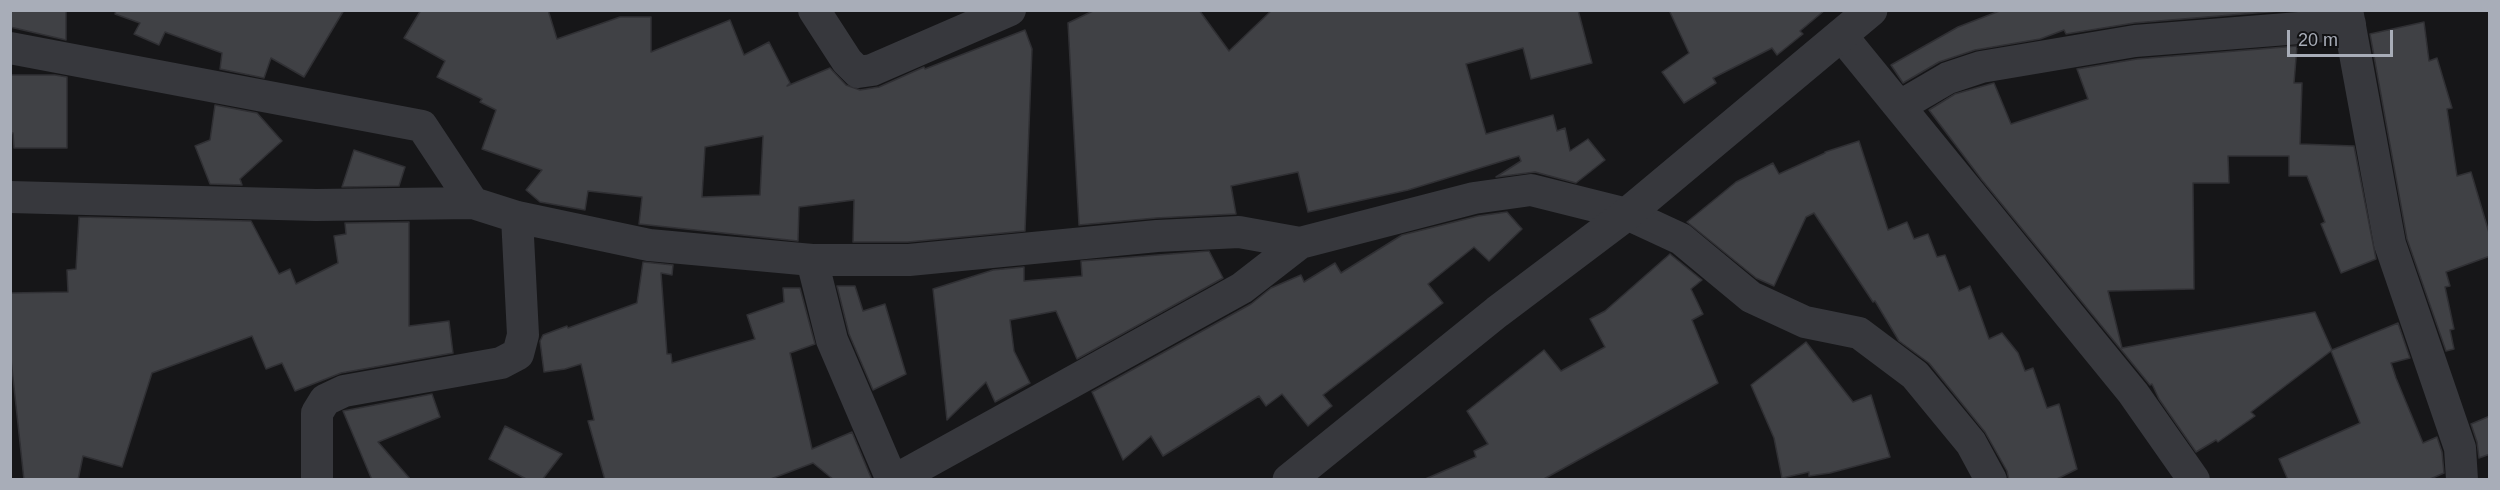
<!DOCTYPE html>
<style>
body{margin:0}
#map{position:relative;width:2500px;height:490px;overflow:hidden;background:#161618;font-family:Helvetica,sans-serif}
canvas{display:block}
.frame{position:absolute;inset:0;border:12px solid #a8adb8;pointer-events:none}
.scale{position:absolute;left:2287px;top:30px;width:106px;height:27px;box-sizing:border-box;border:3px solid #a8adb8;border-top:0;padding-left:8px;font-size:18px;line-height:21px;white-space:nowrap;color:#a8adb8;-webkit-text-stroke:4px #111113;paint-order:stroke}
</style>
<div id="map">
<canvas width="2500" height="490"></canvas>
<div class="frame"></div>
<div class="scale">20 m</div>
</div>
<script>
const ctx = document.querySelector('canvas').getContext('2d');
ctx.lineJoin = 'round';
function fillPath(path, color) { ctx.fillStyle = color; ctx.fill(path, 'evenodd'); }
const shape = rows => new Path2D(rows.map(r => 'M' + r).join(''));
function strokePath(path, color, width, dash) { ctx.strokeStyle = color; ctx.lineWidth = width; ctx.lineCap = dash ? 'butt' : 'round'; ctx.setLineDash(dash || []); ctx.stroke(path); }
const building = shape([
 [10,10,66,10,66,40,10,27,10,10],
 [116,10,344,10,304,77,271,58,264,78,220,69,222,53,165,32,159,45,134,34,140,23,115,14,116,10],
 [421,10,548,10,557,39,620,17,651,17,651,52,730,20,744,55,769,42,790,83,787,86,830,68,846,85,860,90,879,87,924,67,925,69,1025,30,1032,49,1025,231,908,242,853,242,854,200,799,207,798,241,639,224,642,197,588,191,585,210,540,202,526,190,542,170,482,149,496,110,480,102,482,99,437,77,445,61,404,38,421,10],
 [763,136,760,195,702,197,705,147,763,136],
 [1095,10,1199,10,1229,51,1272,10,1578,10,1592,63,1531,79,1523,48,1466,64,1486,134,1553,115,1557,131,1565,128,1570,151,1588,139,1605,160,1576,183,1535,172,1496,177,1521,161,1519,156,1408,190,1308,212,1298,172,1231,186,1236,214,1156,218,1079,225,1068,23,1095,10],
 [1669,10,1825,10,1800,31,1803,34,1777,55,1772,48,1713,78,1716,83,1684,103,1662,72,1689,53,1669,10],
 [2002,10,2292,10,2134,23,2066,34,2064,30,2040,39,1975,50,1939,62,1903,83,1891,65,1958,27,2002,10],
 [2424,22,2429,61,2437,58,2452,108,2447,109,2457,176,2471,172,2490,236,2490,256,2446,272,2450,286,2445,287,2454,329,2450,330,2454,349,2446,351,2407,239,2370,34,2424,22],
 [2297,46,2294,83,2302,83,2300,144,2354,146,2376,259,2341,273,2321,224,2325,222,2307,176,2289,176,2289,156,2228,156,2229,183,2193,183,2194,289,2108,291,2122,348,2315,312,2332,350,2398,323,2410,358,2391,363,2396,378,2423,443,2437,437,2442,452,2444,473,2428,480,2288,480,2279,459,2360,423,2331,351,2251,412,2255,416,2218,442,2216,440,2196,452,2159,399,2152,384,2150,385,1982,180,1929,110,1955,94,1994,83,2011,124,2088,99,2077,69,2137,59,2297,46],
 [10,75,55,75,67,77,67,148,14,148,13,133,10,134,10,75],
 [215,105,257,113,282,141,240,179,242,185,210,184,195,146,210,140,215,105],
 [1859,141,1888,230,1907,222,1914,239,1928,234,1937,257,1945,255,1959,291,1970,286,1989,339,2002,333,2018,353,2025,371,2033,368,2047,408,2059,404,2077,469,2055,480,2009,480,2007,471,1985,432,1929,363,1899,341,1875,301,1873,302,1814,213,1806,217,1774,286,1756,278,1687,222,1736,182,1773,163,1779,174,1825,153,1825,152,1859,141],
 [354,150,405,167,399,186,342,187,354,150],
 [1507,212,1522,229,1489,261,1474,247,1428,284,1443,303,1323,395,1332,406,1308,426,1282,394,1266,406,1259,396,1163,456,1151,436,1123,460,1092,392,1251,304,1271,288,1301,275,1304,282,1335,263,1341,273,1402,235,1478,216,1507,212],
 [79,217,251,221,279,274,290,269,296,284,338,263,334,236,346,234,345,223,409,222,409,326,449,321,453,353,341,373,295,391,282,363,266,369,252,336,152,373,122,467,83,456,78,480,24,480,10,350,10,293,68,292,67,270,76,269,79,217],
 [1209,251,1223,278,1077,359,1056,311,1010,320,1014,351,1030,383,995,402,986,382,947,420,933,289,993,270,1024,267,1024,281,1082,276,1081,261,1209,251],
 [1670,254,1702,280,1691,289,1703,314,1692,320,1718,383,1542,480,1423,480,1476,457,1474,451,1488,444,1467,411,1544,350,1561,371,1605,347,1590,319,1605,311,1670,254],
 [643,262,673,265,672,275,661,273,667,354,671,354,672,363,755,339,747,315,784,302,783,288,800,288,815,344,790,353,812,449,852,432,872,480,834,480,813,463,768,480,605,480,588,421,594,420,581,364,565,369,544,372,540,341,543,335,567,326,568,328,637,303,643,262],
 [837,286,855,286,863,311,885,304,906,374,873,390,849,334,837,286],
 [1806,342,1853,402,1871,395,1890,457,1830,473,1809,476,1809,472,1782,478,1774,438,1751,385,1806,342],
 [432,394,440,417,378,442,411,480,372,480,343,411,432,394],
 [2490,416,2490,454,2479,458,2477,442,2471,424,2490,416],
 [505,426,562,454,542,480,528,480,489,459,505,426]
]);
const minor = shape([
 [814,10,847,61,858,72,872,70,1010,10],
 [2347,10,2390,244,2460,448,2462,480],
 [1841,35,2133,393,2194,480],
 [10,48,422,126,473,203,517,217,649,245,812,260,909,260,1157,236,1239,232,1300,243],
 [1900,106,1948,78,1981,67,2135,41,2350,24],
 [10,197,316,205,473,203],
 [812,260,832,340,892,480],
 [317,480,317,413,325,400,344,391,501,363,518,354,523,335,517,217],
 [895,480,1242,288,1300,243,1474,198,1531,190,1627,214,1681,239,1751,297,1805,322,1859,333,1915,375,1971,443,1991,480]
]);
const tertiary = shape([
 [1289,480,1497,312,1627,214,1871,10]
]);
fillPath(building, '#404145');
strokePath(building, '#303034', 1.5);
strokePath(minor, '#37383d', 32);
strokePath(tertiary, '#37383d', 33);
</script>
